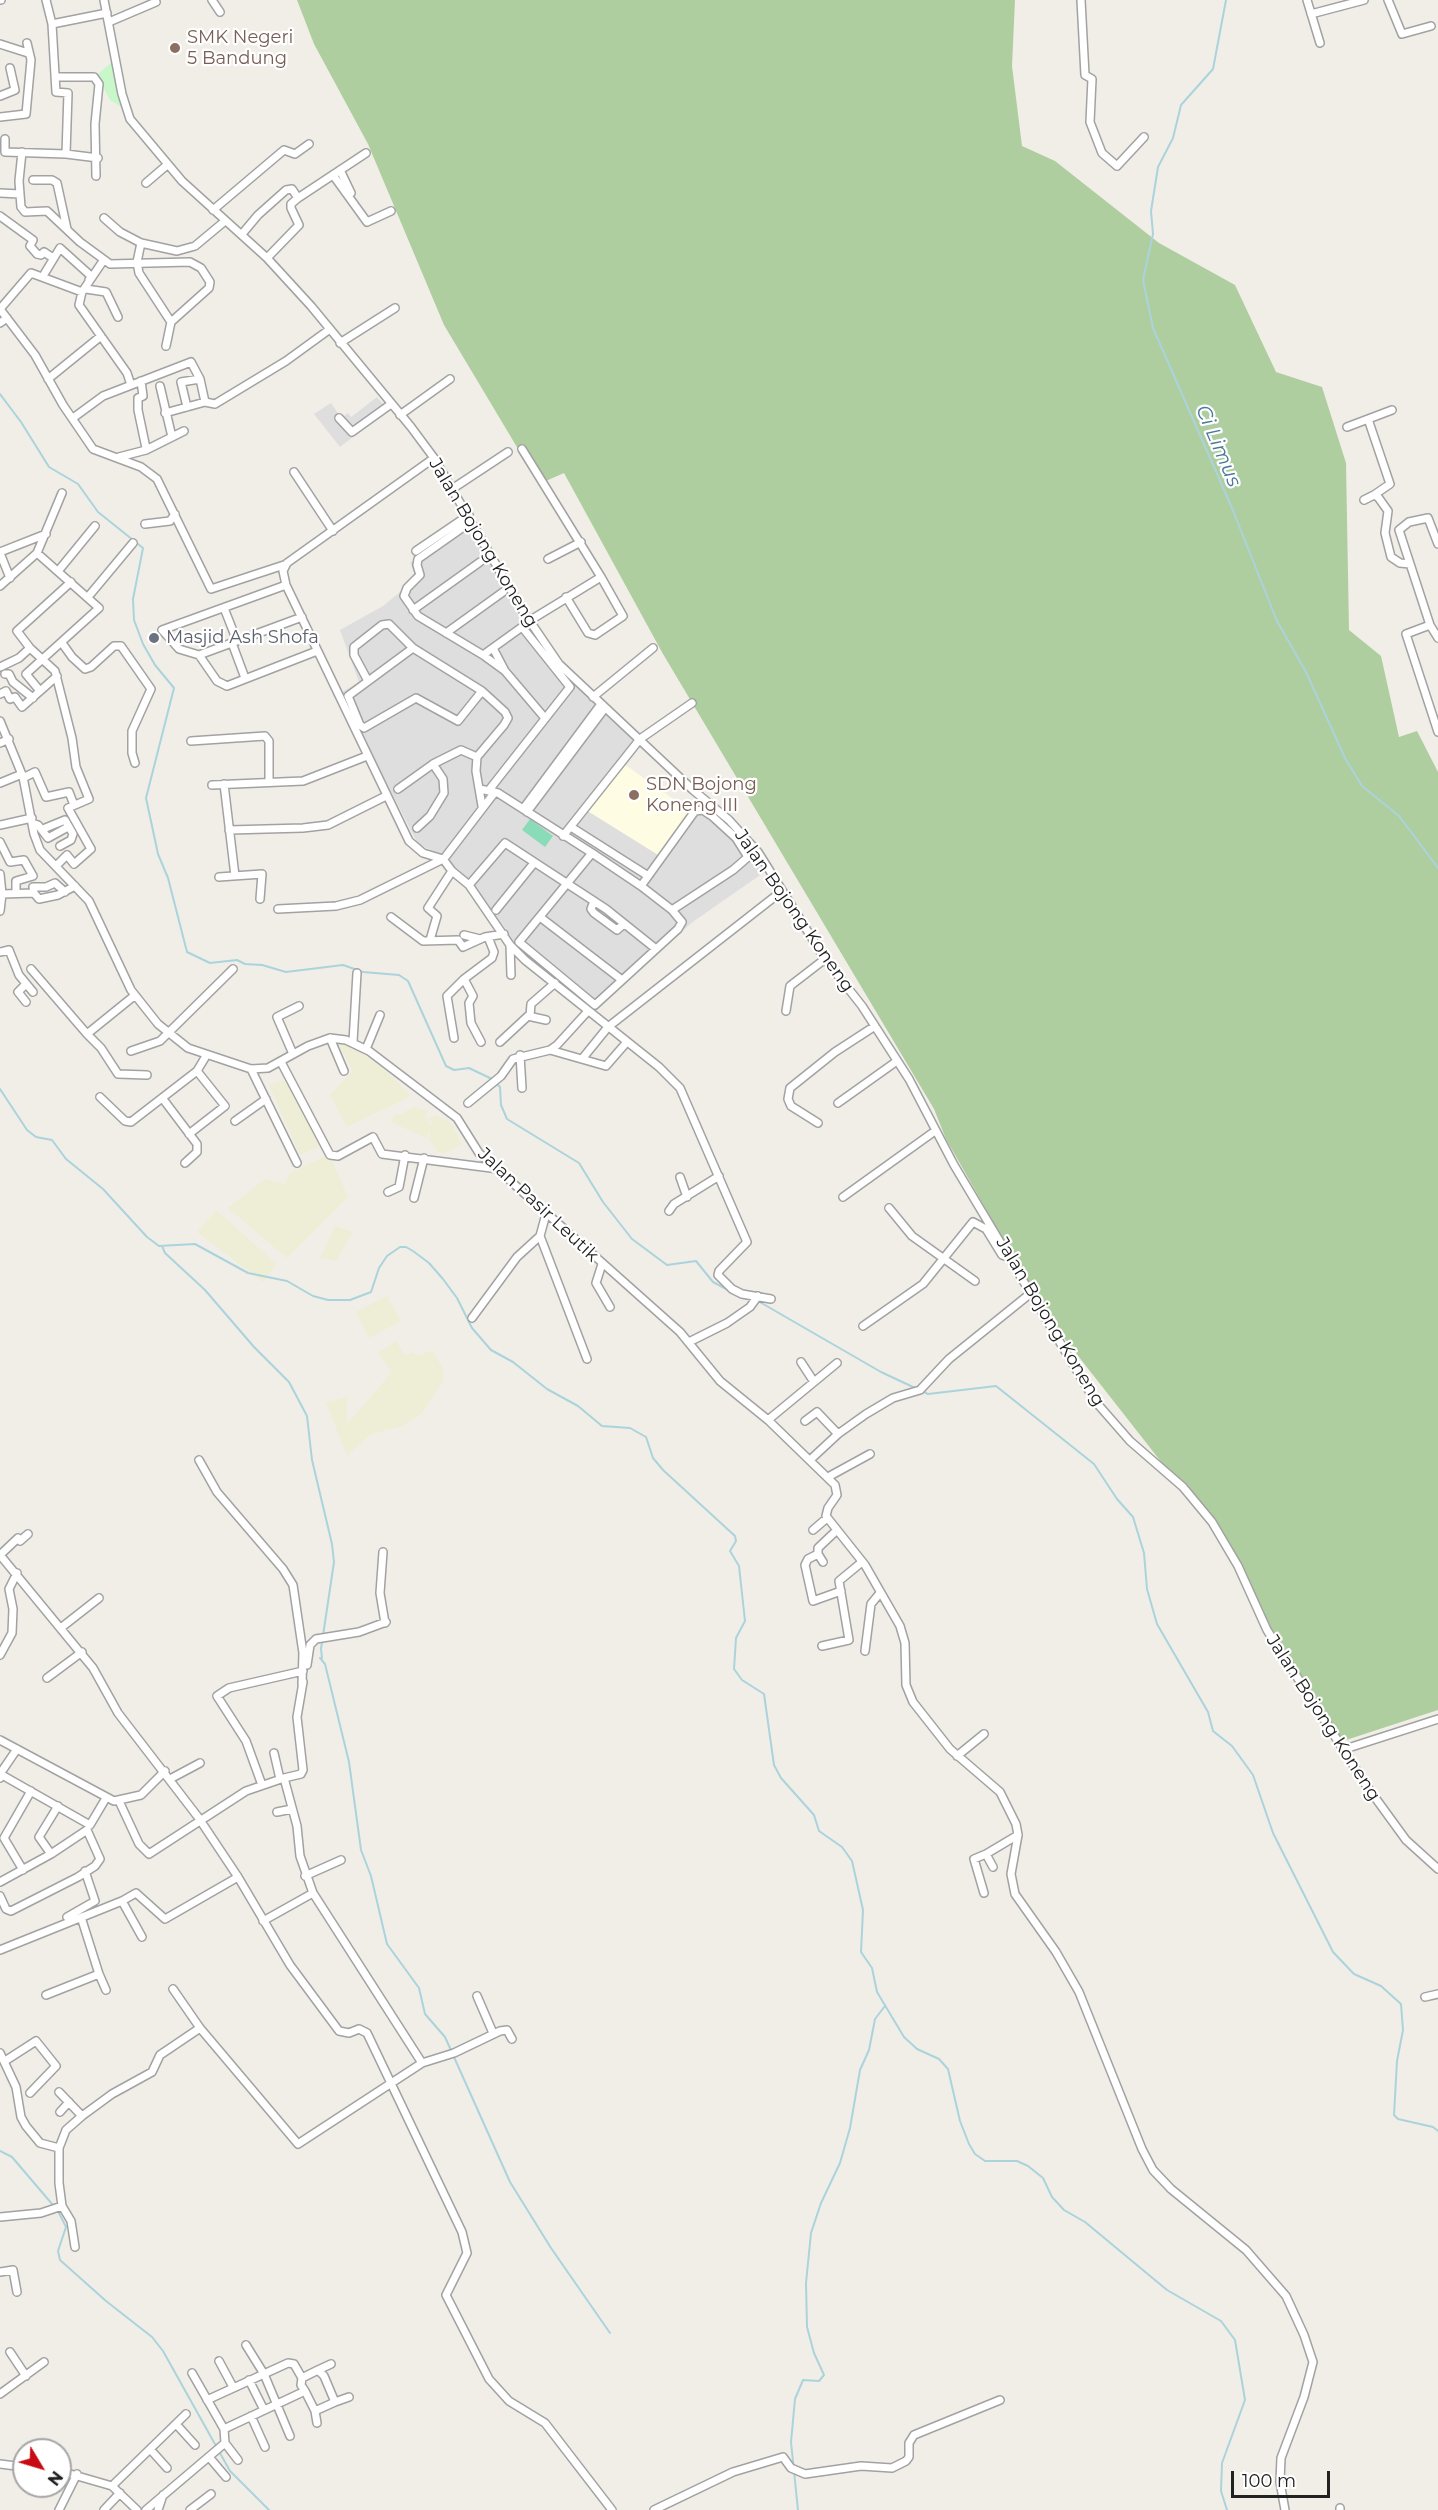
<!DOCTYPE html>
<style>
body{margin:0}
#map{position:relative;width:1438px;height:2510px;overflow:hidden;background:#f1eee8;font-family:Montserrat,sans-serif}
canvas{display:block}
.north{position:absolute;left:12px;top:2438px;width:60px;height:60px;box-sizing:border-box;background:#fff;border:2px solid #a6a6a6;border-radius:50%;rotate:128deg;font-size:16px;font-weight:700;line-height:24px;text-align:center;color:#212121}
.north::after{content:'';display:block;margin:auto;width:21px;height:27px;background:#c80a12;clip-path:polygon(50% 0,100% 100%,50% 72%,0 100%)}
.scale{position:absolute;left:1231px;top:2471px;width:99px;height:27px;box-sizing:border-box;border:3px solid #212121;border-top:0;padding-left:8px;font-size:18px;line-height:21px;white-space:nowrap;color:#212121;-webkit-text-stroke:4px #fff;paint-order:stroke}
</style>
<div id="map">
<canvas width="1438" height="2510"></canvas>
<div class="north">N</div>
<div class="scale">100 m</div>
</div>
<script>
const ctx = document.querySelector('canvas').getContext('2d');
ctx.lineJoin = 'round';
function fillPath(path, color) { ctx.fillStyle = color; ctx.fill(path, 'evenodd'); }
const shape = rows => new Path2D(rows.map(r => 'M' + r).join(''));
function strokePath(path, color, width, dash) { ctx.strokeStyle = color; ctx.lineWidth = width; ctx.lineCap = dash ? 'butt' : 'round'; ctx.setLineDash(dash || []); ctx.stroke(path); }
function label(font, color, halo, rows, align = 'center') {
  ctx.font = font + ' Montserrat,sans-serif'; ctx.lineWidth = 4.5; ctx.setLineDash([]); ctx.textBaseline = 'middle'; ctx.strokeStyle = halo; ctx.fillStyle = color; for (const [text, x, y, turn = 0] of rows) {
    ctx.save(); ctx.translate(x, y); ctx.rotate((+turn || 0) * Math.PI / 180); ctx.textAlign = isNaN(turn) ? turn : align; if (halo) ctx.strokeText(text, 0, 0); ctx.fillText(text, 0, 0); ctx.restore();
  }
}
const residential = shape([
 [377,397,388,410,340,447,314,414,331,403,341,418,348,413,351,417],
 [468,521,498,575,552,660,572,683,641,745,589,812,660,856,699,801,726,822,749,846,766,871,694,921,592,1008,511,941,506,929,492,911,446,857,418,844,340,693,359,682,340,630,383,606,399,593,415,575,410,563]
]);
const education = shape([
 [624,764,691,812,660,856,588,811]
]);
const farmland = shape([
 [337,1042,355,1049,384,1069,411,1096,347,1127,330,1095,353,1071],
 [286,1080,320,1146,300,1155,269,1085],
 [413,1107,428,1111,425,1117,430,1122,429,1129,430,1125,434,1124,428,1118,436,1115,452,1124,461,1143,459,1146,445,1153,438,1152,428,1138,430,1137,429,1130,427,1138,391,1122,395,1114,399,1115],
 [329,1154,348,1197,287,1258,228,1208,265,1179,285,1184,290,1173],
 [216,1210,277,1264,263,1282,197,1232],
 [335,1226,353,1232,336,1261,320,1258],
 [387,1296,401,1321,369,1338,356,1312],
 [396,1341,405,1356,411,1352,418,1355,433,1351,442,1367,444,1380,422,1413,403,1426,371,1434,347,1456,326,1402,347,1397,347,1424,387,1378,391,1371,378,1353]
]);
const forest = shape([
 [297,0,1015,0,1012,66,1022,146,1055,161,1159,243,1235,285,1276,372,1322,387,1346,463,1349,630,1381,656,1399,737,1417,731,1438,772,1438,1710,1340,1742,1276,1645,1231,1551,1046,1315,946,1139,934,1109,663,654,564,473,539,484,444,325,368,144,314,44]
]);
const park = shape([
 [114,60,123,108,110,100,97,75]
]);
const pitch = shape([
 [530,819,553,836,545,847,522,830]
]);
const stream = shape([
 [1226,0,1213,69,1181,105,1173,138,1158,167,1151,211,1153,234,1143,280,1153,328,1232,508,1277,621,1306,672,1345,758,1362,786,1399,816,1438,868],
 [0,394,21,422,49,467,78,484,98,512,143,548,133,599,134,620,143,644,155,665,174,688,146,798,158,854,168,878,187,952,210,963,237,960,245,964,262,965,286,972,343,965,363,972,399,975,408,981,446,1066,454,1070,469,1068,492,1079],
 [496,1083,500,1087,501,1105,507,1119,579,1163,603,1202,632,1239,667,1265,696,1261,713,1282,730,1291],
 [0,1089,27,1130,36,1137,52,1140,66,1159,103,1189,147,1237,159,1246,195,1244,248,1273,287,1281,313,1296,328,1300,350,1300,371,1292,379,1268,387,1256,400,1247,406,1247,413,1251,429,1263,443,1279,457,1298,472,1328,491,1350,513,1362,547,1389,578,1406,602,1426,630,1428,646,1437,653,1458,663,1470,735,1536,736,1541,730,1551,739,1566,745,1621,736,1638,734,1669,742,1680,764,1694,774,1765,781,1778,814,1815,819,1831,842,1847,852,1861,863,1910,861,1952,872,1968,877,1992,904,2037,917,2049,939,2059,948,2069,960,2121,969,2144,975,2154,985,2161,1017,2161,1028,2166,1043,2178,1052,2197,1064,2210,1085,2222,1167,2290,1221,2321,1235,2340,1245,2400,1222,2463,1221,2491,1227,2510],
 [162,1246,165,1253,205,1290,254,1347,289,1382,307,1416,312,1460,332,1544,334,1562,321,1649,322,1658,320,1658,325,1664,349,1762,361,1850,371,1876,387,1944,419,1988,425,2014,445,2037,510,2182,551,2248,610,2333],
 [758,1301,881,1372,928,1394,996,1386,1094,1464,1117,1499,1133,1517,1144,1553,1147,1589,1157,1624,1208,1712,1213,1731,1232,1746,1253,1775,1273,1833,1333,1952,1354,1974,1381,1986,1401,2004,1403,2030,1397,2061,1394,2115,1398,2119,1433,2127,1438,2131],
 [0,2151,12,2157,58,2211,66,2227,58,2251,60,2260,106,2301,152,2337,163,2351,230,2471,269,2510],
 [798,2510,791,2442,795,2399,803,2380,819,2381,824,2375,814,2353,807,2327,806,2283,811,2233,821,2203,840,2163,850,2128,860,2070,869,2050,875,2019,885,2006]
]);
const minor = shape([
 [0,0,1,0],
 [46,0,52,24,56,92,68,93,66,154,98,158],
 [104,0,122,94,130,119,182,181,267,258,311,306,411,427,434,458,523,611,559,664,693,790,729,820,758,852,825,959,862,1006,909,1079,954,1165,1095,1401,1130,1441,1183,1487,1212,1522,1238,1566,1267,1630,1366,1785,1406,1840,1438,1869],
 [212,0,220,12],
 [1081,0,1085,75,1092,79,1090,122,1102,153,1117,166,1144,137],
 [1307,0,1320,43],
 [1388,0,1402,34,1431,26],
 [1311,14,1364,0],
 [109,22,156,2],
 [52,24,107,13],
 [0,44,28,53],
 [55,77,94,77,99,84,95,124,96,176],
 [0,96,15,90,10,68],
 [0,117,26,114,31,60,27,43],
 [5,139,5,152,66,154],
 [22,152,19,181,21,207,25,212,47,211,80,242,110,264,190,262,201,268,210,282,209,288,171,322],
 [340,170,351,193],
 [333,175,367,222,391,211],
 [33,180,52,180,57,183,67,229],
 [146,183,167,165],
 [0,193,20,194],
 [213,210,284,150,295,154,309,144],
 [0,216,33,240,30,246,37,254,41,255,44,252,53,258],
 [104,218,120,232,141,243,177,251,195,246,225,221],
 [242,234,258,215,286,190,292,189,298,198,366,153],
 [141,243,137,262,139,273,171,322,166,346],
 [267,258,299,225,291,208,291,204,298,198],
 [103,261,82,292,79,305,127,373,131,385],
 [43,276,60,248,91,276,89,280],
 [86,289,106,292,118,317],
 [0,309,35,355,63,405,93,449,141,467,157,479,211,589,284,565],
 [0,309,31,273,82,292],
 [0,323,7,318],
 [340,343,395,308],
 [48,379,101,336],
 [141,381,143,396,138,398,138,410,146,448],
 [160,386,172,437],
 [187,407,181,382,200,379],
 [165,413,205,402,215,404,286,361,330,329],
 [400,415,450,379],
 [73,418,103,396,191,362,200,379,205,402],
 [339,418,352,432,391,404],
 [1368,419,1390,484,1374,495],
 [1347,427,1392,410],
 [522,449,601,577,529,621],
 [119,457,146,450,184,431],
 [434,458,287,563,283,571,286,585,409,841,423,853,443,859,452,871,469,885,510,945,525,960,659,1067,680,1088,747,1242,719,1271,718,1275,732,1289,742,1294,771,1299],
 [294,472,333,531],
 [452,489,508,452],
 [1364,500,1374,495,1378,497,1388,511,1385,533,1391,557,1400,563,1410,564],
 [145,524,170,521,175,514],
 [465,526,418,559,417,565,420,575,407,588,404,596,418,616,483,655,505,671,544,717],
 [416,551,469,515],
 [0,552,46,534],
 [0,553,10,578],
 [37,553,99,608,26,674,40,691],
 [548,559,581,542],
 [59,570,95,526],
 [286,585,162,630,179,649,199,655,302,617],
 [0,586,37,553,62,493],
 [88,597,133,543],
 [566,597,588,633,595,635,623,616,601,577],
 [224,608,237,641],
 [413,610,480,562],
 [1430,625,1399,530,1409,522,1428,518,1438,544],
 [446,633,503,592],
 [1438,638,1430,625,1406,634,1438,732],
 [62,643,72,657,85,669,91,667,114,646,121,646,151,689,132,731,132,753,135,763],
 [232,643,245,678],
 [413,648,348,696,360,725,364,728,416,698,458,721,482,691],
 [493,648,505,671],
 [199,655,217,681,227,686,317,651],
 [483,655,522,627,570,687,489,790],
 [0,667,19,658,30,648],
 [5,674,9,674,13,682,33,698],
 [368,681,354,655,354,647,382,625,389,624,413,648,482,691,505,712,508,718,504,725,477,757,476,771,482,806],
 [0,694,6,691,10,699,15,697,22,707,57,676],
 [593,697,653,648],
 [0,721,23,777,34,834,40,850,89,901,131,990,158,1024,188,1048,251,1069,268,1068,308,1046,330,1038,346,1040,369,1051,457,1118,479,1153,680,1332,720,1381,768,1420,835,1485,837,1495,828,1508,826,1516,865,1565,900,1626,905,1643,906,1685,913,1702,950,1749,1000,1792,1016,1824,1018,1835,1011,1874,1015,1894,1056,1952,1079,1992,1142,2149,1153,2170,1171,2189,1246,2250,1286,2296,1304,2335,1313,2362,1304,2397,1281,2458,1280,2482,1285,2510],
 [191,741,265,736,269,741,269,781],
 [0,743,9,739],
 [23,778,35,772,46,797,69,792,74,805],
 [0,783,22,774],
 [224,784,235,876],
 [212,785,303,781,367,756],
 [398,789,433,764],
 [480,789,498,793,592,853,641,886,672,910,682,922,678,929,595,1005,519,942,592,853],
 [523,809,601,704],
 [527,812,605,708],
 [32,823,38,825,48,838,68,827],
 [0,825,32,818],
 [571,827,645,874],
 [417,828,430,816,444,793,443,779,433,764,461,750,477,757],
 [43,829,65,820,73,834,71,840,60,846],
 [229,830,303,828,328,825,386,796],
 [563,836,640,739,692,703],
 [0,842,10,862,24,860,33,876,16,881,16,893],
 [446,856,495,792],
 [56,866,67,855,74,864,91,849,68,808,89,799,76,767,72,738,55,671,30,648,17,631,71,582],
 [0,874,2,894,0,911],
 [219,877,262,874,260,899],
 [469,885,505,843,606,909,656,949],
 [641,886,695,811,703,810,712,816,736,838,748,857,733,870,672,910],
 [34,893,33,887,46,887,55,883,65,892],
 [2,894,34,893,39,899,58,895,75,886],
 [594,901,591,909,594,913,617,930,624,924],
 [278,909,336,906,360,900,443,859],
 [496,910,534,863],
 [391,917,423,941,458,940,463,947,485,937,504,934],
 [540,917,622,980],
 [464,935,480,939],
 [430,940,437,916,428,908,452,871],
 [510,945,511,975],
 [0,952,9,950,19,975,33,992],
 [31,969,87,1034,134,996],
 [464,979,473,996,469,1003,471,1023,481,1042],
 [26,1002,18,992,26,984],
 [786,1011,790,986,825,959],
 [530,1016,531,1004,555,983],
 [87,1034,101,1048,118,1074,147,1075],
 [330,1038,344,1071],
 [454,1038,447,996,464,979,492,958,494,952,488,937],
 [353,1042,357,973],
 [500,1042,528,1016,546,1020],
 [366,1049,380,1015],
 [550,1050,606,1066,626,1043],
 [131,1051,160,1041,233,969],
 [293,1054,277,1017,299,1006],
 [520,1055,522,1088],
 [582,1059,608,1027,782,891],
 [281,1062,330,1155,338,1156,373,1137,382,1154,499,1169],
 [251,1069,297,1163],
 [100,1097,125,1121,131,1122,197,1071,206,1056],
 [163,1099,197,1144,197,1152,185,1163],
 [468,1103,501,1076,513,1059,550,1050,557,1045,588,1011],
 [838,1103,897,1061],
 [235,1121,266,1099],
 [818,1123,791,1106,788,1099,790,1088,835,1052,875,1026],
 [189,1134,225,1106,197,1071],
 [680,1177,687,1197],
 [388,1192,399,1187,405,1155],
 [843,1197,935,1131],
 [414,1198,424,1158],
 [889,1208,912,1236,975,1281],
 [669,1211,674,1204,719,1176],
 [546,1214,540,1236,587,1359],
 [602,1264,596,1283,610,1307],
 [472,1318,517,1257,540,1236],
 [863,1326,923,1284,973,1222,986,1229,1002,1255,1011,1258],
 [689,1342,727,1323,750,1307,758,1296],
 [801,1362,814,1382],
 [768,1420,837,1363],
 [805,1421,817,1412,838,1434],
 [199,1460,217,1492,283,1569,293,1585,303,1653,302,1684],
 [810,1460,838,1434,866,1414,893,1398,920,1390,949,1359,1031,1293],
 [828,1477,870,1454],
 [813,1530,827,1518],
 [28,1534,20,1541,18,1538,0,1555,93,1668,118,1713,198,1817,238,1877,290,1965,339,2031,349,2033,359,2029,367,2033,462,2232,467,2253,446,2295,489,2379,509,2401,545,2423,612,2510],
 [383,1552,380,1593,385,1623],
 [818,1554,808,1559,805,1565,813,1601,841,1591],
 [823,1562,818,1554,818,1548,837,1530],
 [62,1627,99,1598],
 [822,1646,849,1640,839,1581,862,1562],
 [865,1651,871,1604,880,1593],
 [0,1655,12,1633,13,1609,9,1589,17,1573],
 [307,1665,310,1645,316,1639,359,1632,386,1622],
 [47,1678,82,1652],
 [0,1740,114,1801,141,1795,165,1771],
 [1345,1749,1438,1719],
 [274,1753,280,1779],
 [957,1756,984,1734],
 [0,1774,17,1749],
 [0,1778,2,1775,90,1825,106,1798],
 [284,1778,301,1774,303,1770,297,1717,303,1682],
 [170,1779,200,1763],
 [262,1785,246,1741,217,1696,229,1688,303,1671],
 [119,1801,139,1844,149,1854,246,1791,284,1778,297,1826,300,1856,313,1893,422,2063],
 [277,1812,292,1809],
 [51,1854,39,1837,58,1806],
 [993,1867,986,1854,1018,1835],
 [23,1870,4,1838,31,1791],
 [305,1876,341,1860],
 [0,1882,51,1854,87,1830,100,1859,95,1866,78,1877,11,1911,6,1909,0,1896],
 [984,1893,974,1859,986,1854],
 [122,1901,142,1937],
 [67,1917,95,1901,85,1871],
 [263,1921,313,1893],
 [0,1950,122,1901,136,1893,165,1919,238,1877],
 [99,1974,106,1990],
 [173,1989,200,2028,298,2144,422,2063,454,2053,500,2031,507,2030,512,2039],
 [46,1995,99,1974,81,1917],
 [477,1996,493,2033],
 [1425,1997,1438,1994],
 [0,2053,16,2087,21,2117,26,2126,40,2143,59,2148,59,2183,62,2206,41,2213,0,2217],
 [5,2061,36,2041,56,2066,30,2093],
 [59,2092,82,2116],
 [60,2112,69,2102],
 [59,2148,66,2130,82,2116,112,2094,152,2072,160,2055,200,2028],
 [62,2206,71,2221,75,2247],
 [0,2272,13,2270,17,2292],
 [246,2345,264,2374,290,2436],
 [10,2352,26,2376],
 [219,2361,233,2387],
 [318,2370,331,2364],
 [192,2373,224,2429,305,2391,315,2411,335,2402,324,2376,318,2370,302,2378,301,2385,305,2391],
 [249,2380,264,2410],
 [0,2394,44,2362],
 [207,2400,288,2363,294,2364,302,2378],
 [335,2402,349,2397],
 [315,2411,317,2423],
 [251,2416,265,2447],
 [176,2424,195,2445],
 [225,2443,238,2460],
 [150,2449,167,2468],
 [209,2457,226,2477],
 [0,2464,24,2467],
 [60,2471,112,2486,137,2510],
 [112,2486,186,2414],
 [59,2510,77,2474],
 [104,2510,120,2493],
 [146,2510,225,2443,224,2429],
 [158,2510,163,2495],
 [190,2510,211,2494],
 [654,2510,733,2472,783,2457,791,2468,805,2474,861,2466,892,2468,906,2461,909,2457,909,2443,914,2435,1000,2400],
 [1340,2510,1340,2508]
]);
const markers = [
 [175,48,6,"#8d6e63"],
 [154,638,6,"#6b7280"],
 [634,795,6,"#8d6e63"]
];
const educationNames = [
 ["SMK Negeri",187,38],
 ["5 Bandung",187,59],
 ["SDN Bojong",646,785],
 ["Koneng III",646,806]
];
const streetNames = [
 ["Jalan Bojong Koneng",483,543,59],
 ["Jalan Bojong Koneng",794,911,55],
 ["Jalan Pasir Leutik",538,1205,43],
 ["Jalan Bojong Koneng",1050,1322,59],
 ["Jalan Bojong Koneng",1323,1718,57]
];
const worshipNames = [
 ["Masjid Ash Shofa",166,638]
];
const waterNames = [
 ["Ci Limus",1218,446,67]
];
fillPath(residential, '#dfdede');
fillPath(education, '#fefde4');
fillPath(farmland, '#edeed5');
fillPath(forest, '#afce9f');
fillPath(park, '#c8f7ca');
fillPath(pitch, '#8adcb9');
strokePath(stream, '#abd3dc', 2);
strokePath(minor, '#a2a2a2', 10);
strokePath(minor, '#fff', 7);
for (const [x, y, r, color] of markers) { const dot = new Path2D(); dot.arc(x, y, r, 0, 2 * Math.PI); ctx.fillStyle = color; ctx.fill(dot); strokePath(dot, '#fff', 2); }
label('18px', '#785e54', '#fff', educationNames, 'left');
label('18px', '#212121', '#fff', streetNames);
label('18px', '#5b616d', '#fff', worshipNames, 'left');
label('italic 20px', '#4b789d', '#fff', waterNames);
</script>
